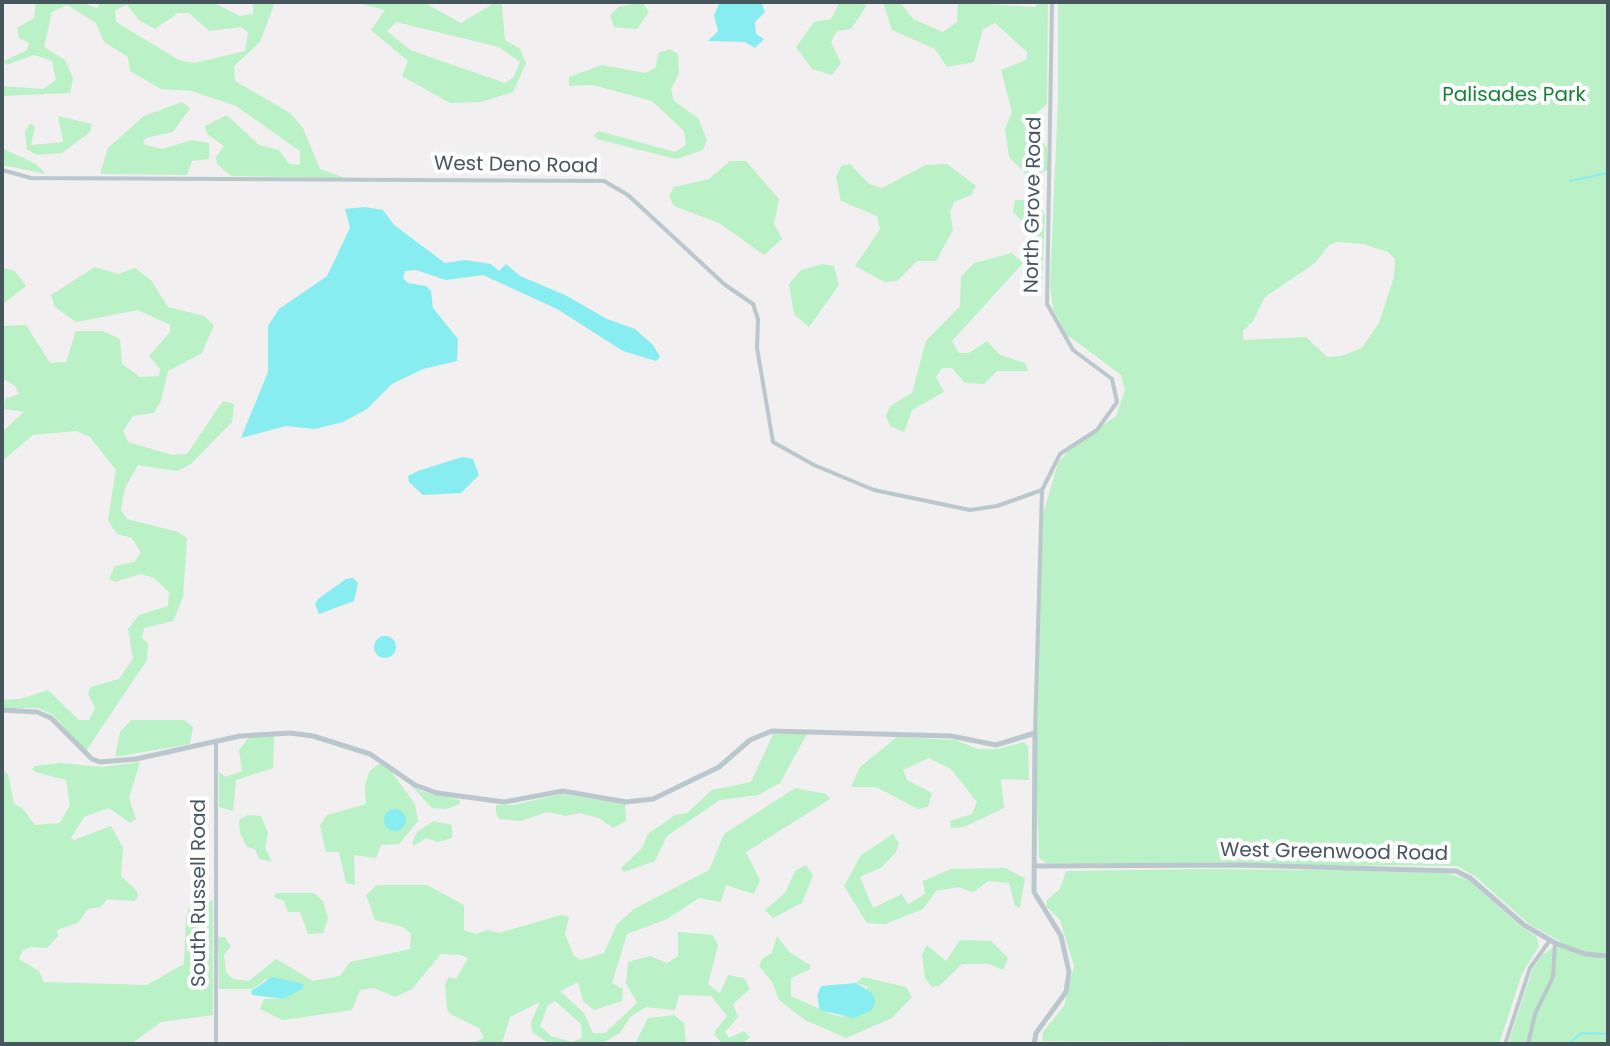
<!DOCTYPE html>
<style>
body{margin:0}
#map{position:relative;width:1610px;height:1046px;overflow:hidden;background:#f1efef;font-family:Poppins,sans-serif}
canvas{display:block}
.frame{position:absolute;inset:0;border:4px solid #46565d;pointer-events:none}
</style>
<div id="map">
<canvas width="1610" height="1046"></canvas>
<div class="frame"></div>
</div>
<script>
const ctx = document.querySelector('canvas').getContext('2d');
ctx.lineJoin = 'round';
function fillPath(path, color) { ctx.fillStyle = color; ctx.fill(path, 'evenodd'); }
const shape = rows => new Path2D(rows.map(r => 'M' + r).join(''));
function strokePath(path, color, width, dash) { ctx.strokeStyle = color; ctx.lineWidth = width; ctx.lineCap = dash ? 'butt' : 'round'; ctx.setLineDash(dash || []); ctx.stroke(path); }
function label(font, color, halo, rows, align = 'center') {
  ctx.font = font + ' Poppins,sans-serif'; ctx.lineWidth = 8; ctx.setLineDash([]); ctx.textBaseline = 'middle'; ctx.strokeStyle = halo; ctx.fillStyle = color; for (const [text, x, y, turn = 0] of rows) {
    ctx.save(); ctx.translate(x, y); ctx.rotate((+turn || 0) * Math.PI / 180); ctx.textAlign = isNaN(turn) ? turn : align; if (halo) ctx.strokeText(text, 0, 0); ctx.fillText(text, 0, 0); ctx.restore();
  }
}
const green = shape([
 [36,2,80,2,97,8,101,2,212,2,240,16,253,14,253,2,275,2,260,42,234,66,235,81,290,113,303,128,320,169,345,178,231,176,217,164,216,157,224,146,207,134,205,126,227,115,259,145,279,150,289,164,300,165,300,151,236,106,191,91,161,89,130,71,128,57,104,42,96,23,67,5,52,12,44,47,65,60,73,78,70,93,2,96,2,86,43,89,56,80,52,61,34,55,6,65,4,61,27,50,29,43,19,38,17,28,34,18],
 [127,5,139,20,155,29,178,13,189,13,209,31,241,27,248,32,245,51,195,63,179,60,116,22,115,10],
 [353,2,423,2,461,23,496,2,502,5,505,40,520,49,526,63,513,92,481,102,450,103,402,76,408,61,371,30,385,10],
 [396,22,499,47,520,62,514,77,505,83,410,50,387,31],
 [642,2,649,12,637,29,614,27,610,16,618,7],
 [840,2,867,5,851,29,837,31,831,42,841,63,832,75,812,69,796,47,814,22,831,19],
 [883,2,900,2,913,19,943,32,957,22,958,2,1035,7,1039,2,1048,2,1047,104,1032,117,1033,130,1047,148,1048,170,1030,178,1009,157,1005,129,1012,112,1001,70,1026,60,1027,52,995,23,983,29,974,62,947,67,935,49,892,30],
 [1058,2,1608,2,1608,1044,1508,1044,1533,968,1542,955,1561,942,1529,924,1476,877,1457,866,1046,863,1039,858,1036,770,1042,517,1058,463,1069,450,1116,416,1125,390,1121,375,1066,334,1053,309,1050,285,1058,101],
 [1337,242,1363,244,1388,252,1395,259,1394,277,1379,323,1362,348,1341,356,1327,357,1306,337,1243,340,1243,331,1253,321,1265,297,1315,263,1329,245],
 [670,49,678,54,679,73,671,89,674,101,698,118,707,140,703,150,676,159,597,139,594,135,599,131,675,152,686,145,684,131,652,101,593,85,569,86,569,77,602,65,645,73,656,67,658,53],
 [182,102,190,108,173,132,145,138,143,144,162,149,192,140,209,143,209,159,192,161,187,175,100,174,108,148,144,116],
 [58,116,92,124,90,132,62,153,36,155,27,149,25,131,30,124,35,126,31,145,63,142],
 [2,148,36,164,46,174,2,165],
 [730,161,746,161,779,199,774,224,782,239,764,255,719,223,674,206,669,196,674,187,709,179],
 [850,164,869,184,882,188,926,165,947,164,976,186,971,195,954,202,950,212,953,230,936,261,917,261,897,281,885,282,855,266,880,229,877,216,841,201,836,177,841,166],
 [1015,200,1037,200,1045,216,1042,282,1036,278,1032,231,1013,212],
 [1012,253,1023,263,952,341,959,353,969,353,987,341,1000,355,1025,363,1028,371,997,371,984,384,965,383,952,368,942,368,936,377,944,392,912,410,904,432,890,426,886,416,890,406,912,393,926,341,960,306,961,277,974,263],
 [823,264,834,266,839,285,809,327,794,314,789,284,801,270],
 [95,267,118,274,135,268,151,280,168,307,204,316,214,325,202,353,168,371,161,401,154,413,133,416,123,431,128,442,172,455,187,454,223,401,234,404,232,422,191,464,177,471,138,465,125,488,121,510,127,519,178,532,187,538,183,597,173,621,144,628,142,637,148,644,147,660,86,751,53,715,38,708,2,708,2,700,20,699,48,690,79,720,89,720,95,708,88,694,91,687,119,679,133,659,128,629,139,615,168,606,169,592,154,578,141,574,115,582,109,579,115,566,134,562,141,553,132,538,117,534,108,520,116,470,90,437,76,431,33,435,2,461,2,432,24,412,4,409,5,399,19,394,15,386,2,378,2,326,26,325,50,363,66,362,76,331,103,331,120,339,122,364,140,377,159,376,160,369,149,356,170,332,170,325,138,310,76,322,55,307,51,295],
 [2,268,15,271,26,286,2,305],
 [131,720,184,720,193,727,190,744,115,757,120,732],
 [773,734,807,734,780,783,758,795,720,800,667,836,655,861,624,872,621,868,642,848,648,834,675,815,687,813,712,790,751,782],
 [274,735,273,768,236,780,233,811,219,807,219,772,226,777,242,771,239,750,248,738],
 [897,737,955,740,978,749,999,749,1023,742,1028,746,1029,780,1001,779,1004,808,964,827,951,828,950,821,972,814,977,802,951,769,929,758,903,770,907,780,932,793,928,807,918,809,876,787,851,787,860,767],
 [140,762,129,798,136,819,130,823,109,808,84,817,71,838,74,840,111,826,123,848,121,876,137,891,138,897,134,901,107,899,101,907,88,909,78,923,57,930,58,936,47,948,31,947,22,951,19,959,39,971,44,982,147,985,184,964,186,916,193,899,213,901,213,1015,161,1022,131,1044,2,1044,3,770,8,774,14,804,23,809,35,825,60,823,70,805,66,780,35,772,32,769,35,766,60,763,102,767],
 [386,764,415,804,418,821,399,844,381,845,376,858,354,855,355,885,346,883,339,852,326,852,320,826,327,815,366,804,365,786,369,772,377,765],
 [410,784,421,791,460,800,460,804,446,809,432,808],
 [795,788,826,794,830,799,746,852,760,880,754,894,726,885,721,902,699,898,667,919,627,934,612,983,623,989,622,1001,594,1010,583,1001,578,982,560,991,584,1013,593,1033,605,1033,637,1003,626,983,628,962,650,956,667,963,678,956,678,932,713,935,718,945,708,984,720,993,728,975,744,978,750,989,733,1004,738,1017,725,1032,729,1038,744,1031,750,1037,742,1044,723,1044,715,1036,715,1031,727,1016,711,996,679,995,675,1010,646,1007,630,1017,620,1033,600,1044,550,1044,532,1032,531,1022,540,1002,510,1017,502,1043,470,1044,484,1038,479,1028,450,1014,447,1009,445,984,449,977,456,979,468,958,460,955,441,954,412,989,395,997,374,988,360,990,352,1010,283,1020,260,1009,264,999,283,999,266,979,253,989,219,989,218,937,225,937,231,947,224,954,226,972,233,979,249,981,276,959,313,981,340,976,350,962,410,949,411,934,403,927,375,920,366,895,377,885,427,885,464,905,464,930,476,934,487,930,499,933,561,915,569,917,565,934,574,956,581,960,604,953,617,924,634,909,709,870,724,834],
 [555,1001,581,1024,582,1038,572,1042,551,1036,540,1026,548,1005],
 [562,794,625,804,626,821,613,828,599,818,580,813,566,816,548,812,520,821,499,819,496,813,496,805,514,805],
 [247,815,261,816,268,833,265,848,272,862,259,859,255,849,247,847,240,833,239,820],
 [434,821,452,825,452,838,438,842,426,838,414,846,412,842,418,831],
 [893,834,899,843,896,852,882,867,860,877,873,908,902,894,908,904,925,894,923,881,951,869,1005,868,1025,878,1020,908,1015,906,1009,883,989,881,973,892,958,887,936,891,923,909,885,924,867,923,844,886,861,855],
 [806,865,813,875,802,903,773,918,765,910,785,893,795,871],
 [1202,869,1439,871,1468,880,1520,926,1536,936,1539,946,1522,974,1499,1044,1042,1041,1043,1032,1064,1006,1074,966,1060,920,1046,906,1047,900,1060,889,1066,871],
 [276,893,314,893,323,901,328,918,323,933,308,934,300,912,288,912,284,901,274,897],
 [777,936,789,952,810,965,810,969,791,978,791,996,831,1014,842,1017,868,987,856,983,863,977,906,987,912,997,892,1018,846,1038,805,1020,779,1000,772,982,759,966,763,958,772,953],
 [960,940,991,941,1008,958,1003,970,989,964,962,964,939,986,932,987,925,978,922,954,927,945,946,961],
 [674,1015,684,1023,686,1044,635,1044,648,1018]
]);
const water = shape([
 [720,2,762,4,765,12,755,22,756,34,764,39,755,48,745,42,708,41,718,31,714,15],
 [365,207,383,210,394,225,445,263,465,260,491,264,499,271,506,264,520,276,565,295,607,319,635,329,653,345,660,357,656,361,623,351,557,309,483,275,446,280,416,270,405,271,403,278,408,283,426,286,431,291,433,308,458,339,457,361,423,369,392,384,367,409,343,422,315,429,286,426,241,438,268,372,268,326,279,309,327,276,350,228,345,209],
 [462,457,473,459,479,475,461,493,423,495,409,482,408,476,418,471],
 [353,578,358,583,354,601,319,614,315,604,318,599,346,579],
 '374 647a11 11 0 1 1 22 0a11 11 0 1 1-22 0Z',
 '384 820a11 11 0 1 1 22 0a11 11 0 1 1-22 0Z',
 [272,977,304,984,302,989,283,999,252,995,251,991],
 [856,983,872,993,875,1001,872,1010,854,1018,820,1010,817,996,821,986]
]);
const stream = shape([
 [1570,181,1608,173],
 [1569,1044,1581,1033,1608,1034]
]);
const minor = shape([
 [2,170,31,178,604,181,628,195,724,284,753,304,758,319,757,348,773,442,814,465,874,490,970,510,997,506,1042,490],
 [1035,733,1042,490,1060,454,1097,430,1117,402,1112,379,1073,350,1047,304,1052,2],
 [216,1044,216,742],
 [1505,1044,1530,968,1550,940],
 [1528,1044,1535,1014,1553,977,1555,943]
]);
const tertiary = shape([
 [2,710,37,712,51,718,92,759,100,762,136,759,240,736,290,733,313,736,370,754,415,785,437,793,504,802,563,791,626,802,653,799,719,767,750,740,772,731,951,736,996,745,1035,733,1034,892,1061,936,1069,972,1066,992,1036,1033,1034,1044],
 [1034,866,1242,865,1456,871,1470,878,1524,925,1555,943,1585,954,1608,956]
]);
const parkNames = [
 ["Palisades Park",1514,96]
];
const streetNames = [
 ["West Deno Road",516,166,1],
 ["North Grove Road",1034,205,-89],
 ["West Greenwood Road",1334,853,1],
 ["South Russell Road",200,893,-90]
];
fillPath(green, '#bbf1c6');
fillPath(water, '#87edf0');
strokePath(stream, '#87edf0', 2);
strokePath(minor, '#bac7cc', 4);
strokePath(tertiary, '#bac7cc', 5);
label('20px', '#138236', '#fff', parkNames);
label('20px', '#46565d', '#fff', streetNames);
</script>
